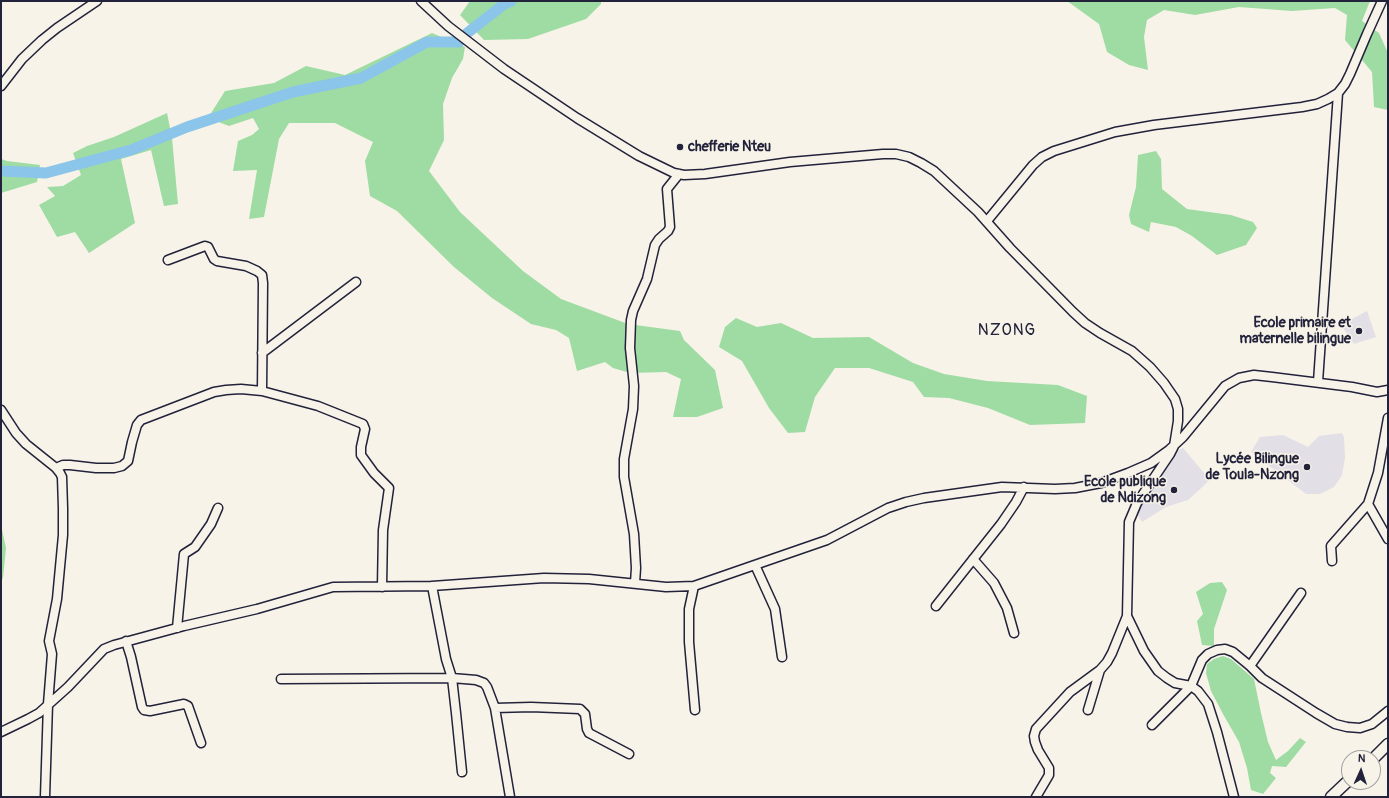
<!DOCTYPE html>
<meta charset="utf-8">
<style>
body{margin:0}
#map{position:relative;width:1389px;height:798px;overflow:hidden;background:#f7f3e8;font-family:Pangolin,sans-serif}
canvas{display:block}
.frame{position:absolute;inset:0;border:2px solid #22223b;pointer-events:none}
.north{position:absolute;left:1341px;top:750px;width:40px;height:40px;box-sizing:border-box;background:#f7f3e8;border:1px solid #a29fa3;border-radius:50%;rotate:3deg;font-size:11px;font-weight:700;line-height:16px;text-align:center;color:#22223b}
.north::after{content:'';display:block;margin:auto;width:14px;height:18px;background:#22223b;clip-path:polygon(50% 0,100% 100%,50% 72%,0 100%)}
</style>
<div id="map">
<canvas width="1389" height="798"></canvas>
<div class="frame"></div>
<div class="north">N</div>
</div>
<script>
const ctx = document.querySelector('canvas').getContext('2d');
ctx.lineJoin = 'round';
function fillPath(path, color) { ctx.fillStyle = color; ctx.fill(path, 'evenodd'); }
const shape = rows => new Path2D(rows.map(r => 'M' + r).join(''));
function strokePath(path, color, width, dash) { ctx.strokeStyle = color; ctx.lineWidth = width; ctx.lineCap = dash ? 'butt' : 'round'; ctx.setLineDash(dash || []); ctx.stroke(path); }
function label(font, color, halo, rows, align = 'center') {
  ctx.font = font + ' Pangolin,sans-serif'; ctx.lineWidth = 3; ctx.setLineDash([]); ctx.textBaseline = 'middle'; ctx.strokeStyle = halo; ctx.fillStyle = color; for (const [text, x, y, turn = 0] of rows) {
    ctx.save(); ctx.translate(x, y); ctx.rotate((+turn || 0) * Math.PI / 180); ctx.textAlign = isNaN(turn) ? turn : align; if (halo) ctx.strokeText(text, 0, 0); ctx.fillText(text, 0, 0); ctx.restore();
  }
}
const built = shape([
 [1367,311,1376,337,1354,344,1341,325],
 [1342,433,1344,437,1345,458,1342,475,1334,487,1320,494,1306,494,1251,452,1260,437,1283,435,1308,447,1319,436],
 [1183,448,1210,480,1188,500,1166,507,1142,522,1136,512,1156,479,1177,451]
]);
const green = shape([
 [470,1,601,1,601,4,586,19,528,39,484,40,460,15],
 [1067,1,1370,1,1362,21,1379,33,1388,53,1388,110,1374,107,1372,72,1345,40,1347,15,1335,8,1292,11,1239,7,1195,15,1164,10,1147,20,1144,37,1148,70,1129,65,1107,52,1099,24],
 [432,33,465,47,463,59,452,78,443,104,444,140,429,171,460,212,523,271,561,299,628,324,680,331,684,340,715,370,723,408,697,417,673,417,681,379,666,372,630,373,613,368,605,362,577,371,569,338,556,330,531,324,492,298,454,267,397,211,370,196,365,161,373,142,335,123,289,123,279,139,264,217,249,219,257,170,233,171,238,141,252,135,259,129,253,118,229,126,208,118,225,91,274,83,306,66,345,75],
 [167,113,172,138,178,204,164,206,151,150,121,159,135,223,89,253,75,232,57,237,39,205,55,196,47,187,63,186,81,175,73,153,87,146,114,137],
 [1156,151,1161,159,1162,189,1187,209,1231,215,1253,222,1257,228,1246,245,1217,255,1192,236,1176,227,1151,222,1149,232,1131,224,1129,215,1136,187,1138,155],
 [1,159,7,161,40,165,37,182,1,193],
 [736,318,757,327,781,323,813,338,869,337,913,363,944,374,987,381,1058,385,1087,396,1085,423,1030,425,988,408,949,398,924,397,913,382,869,368,835,368,815,397,805,432,788,433,769,408,742,361,719,347,725,327],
 [1,525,6,548,3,578,1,581],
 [1222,582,1227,590,1214,629,1214,646,1202,645,1197,621,1203,614,1196,592,1210,583],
 [1223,656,1231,659,1254,679,1261,713,1268,742,1276,760,1288,751,1300,738,1306,742,1286,767,1272,766,1270,773,1276,778,1263,794,1251,790,1247,768,1239,742,1223,714,1211,691,1206,673,1207,664,1214,659]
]);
const river = shape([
 [466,34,503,5,511,1],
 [1,171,46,173,131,150,187,127,293,92,361,78,427,42,459,42]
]);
const minor = shape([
 [421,1,448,26,504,69,577,118,639,156,674,173,684,175,705,174,790,162,883,154,896,154,909,157,921,163,934,171,978,212,1010,248,1073,312,1085,323,1100,333,1132,351,1150,367,1164,383,1175,399,1178,409,1178,421,1174,446,1170,454,1137,503,1129,522,1127,616,1144,651,1158,671,1167,678,1175,683,1191,686,1198,691,1208,704,1217,732,1234,797],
 [1,86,22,59,42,40,57,28,97,1],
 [987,221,1033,165,1042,157,1054,151,1115,132,1154,125,1302,107,1317,104,1328,99,1338,93,1345,84,1350,74,1367,34,1382,1],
 [168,260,205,246,208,247,214,259,217,261,246,266,257,271,262,275,263,283,262,391],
 [262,353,356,282],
 [1318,382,1338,93],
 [1,410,16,433,26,444,56,468,60,473,62,477,63,508,63,535,57,599,49,641,52,654,48,704,45,797],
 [1388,418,1378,473,1368,504,1388,539],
 [56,468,63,465,70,465,96,468,114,468,122,466,128,461,132,442,137,425,141,420,214,392,226,390,241,389,262,391,318,406,363,424,365,429,361,447,361,455,374,473,389,488,383,530,382,587],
 [973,559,994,583,1007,608,1014,633],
 [1332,561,1331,546,1368,504],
 [755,565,775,609,782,657],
 [635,583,636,568,634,534,624,477,624,459,633,409,634,386,630,348,631,320,633,311,647,279,655,245,659,239,668,231,670,227,667,189,679,174],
 [432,586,446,659,452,678,476,680,484,683,487,687,495,708,510,797],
 [694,586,689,609,689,642,695,710],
 [936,606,1001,524,1016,502,1024,487],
 [177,628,184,554,195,547,211,524,218,508],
 [126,641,131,657,142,707,144,710,150,711,184,704,188,706,201,743],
 [1250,666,1301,593],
 [281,679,452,678,456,713,462,772],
 [495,708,531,707,580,709,585,714,587,729,589,733,629,754],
 [1088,710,1100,670],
 [1152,725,1191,686,1202,660,1208,654,1217,650,1225,649,1233,652,1250,666,1262,678,1316,713,1335,724,1347,727,1360,728,1372,724,1388,711],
 [1,732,28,719,39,713,68,687,104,649,114,645,184,626,257,609,333,587,432,586,544,578,589,579,666,587,694,586,827,540,888,508,906,502,924,498,1002,487,1055,489,1075,488,1101,483,1128,473,1151,463,1169,450,1183,437,1225,386,1239,378,1254,375,1272,377,1352,387,1377,392,1388,390],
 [1036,797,1049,775,1049,768,1038,750,1035,742,1034,736,1036,729,1070,692,1100,670,1107,662,1112,653,1127,616]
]);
const major = shape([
 [1373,759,1388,744],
 [1331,797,1349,780]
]);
const markers = [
 [680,147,4,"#22223b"],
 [1359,331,4,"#22223b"],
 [1307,467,4,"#22223b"],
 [1174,490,4,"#22223b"]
];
const poiNames = [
 ["chefferie Nteu",688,147,"left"],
 ["Ecole primaire et",1351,323],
 ["maternelle bilingue",1351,339],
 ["Lycée Bilingue",1299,459],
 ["de Toula-Nzong",1299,475],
 ["Ecole publique",1166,482],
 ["de Ndizong",1166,498]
];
const quarterNames = [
 ["NZONG",1007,331]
];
fillPath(built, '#e2dfe6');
fillPath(green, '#9fdca3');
strokePath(river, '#8bc5ea', 11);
strokePath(minor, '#22223b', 11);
strokePath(major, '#22223b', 13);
strokePath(minor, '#f7f3e8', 8);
strokePath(major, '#f7f3e8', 10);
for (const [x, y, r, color] of markers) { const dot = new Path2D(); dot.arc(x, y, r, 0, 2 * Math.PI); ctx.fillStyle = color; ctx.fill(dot); strokePath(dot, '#f7f3e8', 1.5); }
label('bold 14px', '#22223b', '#f7f3e8', poiNames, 'right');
ctx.letterSpacing = '1px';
label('16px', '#22223b', '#f7f3e8', quarterNames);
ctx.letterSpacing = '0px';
</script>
